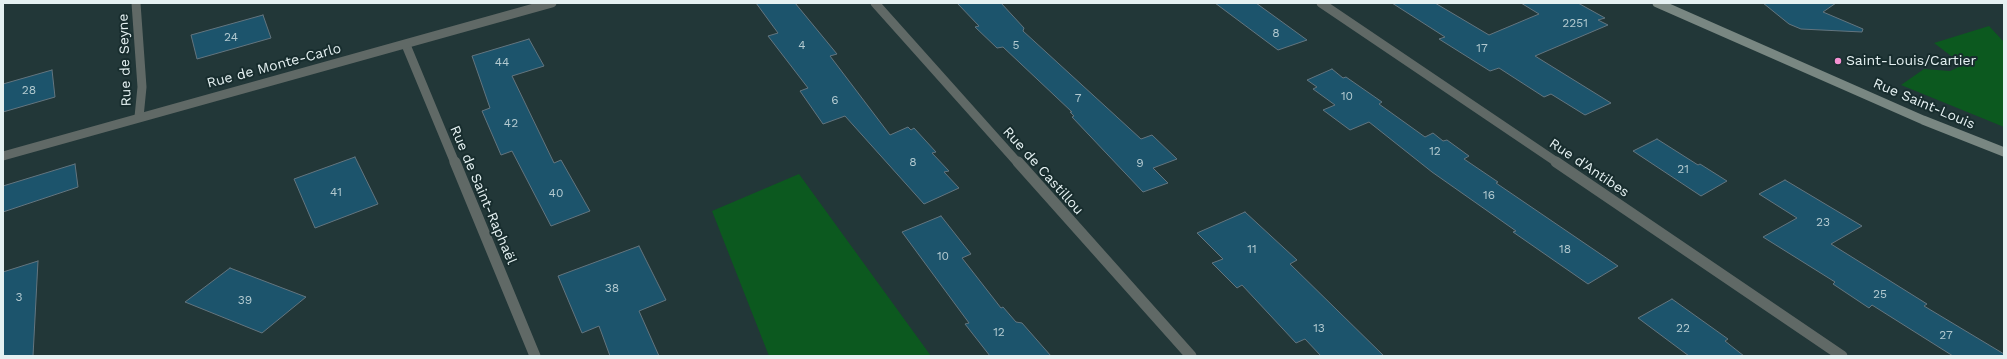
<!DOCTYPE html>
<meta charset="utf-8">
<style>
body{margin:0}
#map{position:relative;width:2007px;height:359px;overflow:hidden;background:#223738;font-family:"Work Sans",sans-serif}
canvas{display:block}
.frame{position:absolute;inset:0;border:4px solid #e5f1f2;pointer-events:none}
</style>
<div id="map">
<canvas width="2007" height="359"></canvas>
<div class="frame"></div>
</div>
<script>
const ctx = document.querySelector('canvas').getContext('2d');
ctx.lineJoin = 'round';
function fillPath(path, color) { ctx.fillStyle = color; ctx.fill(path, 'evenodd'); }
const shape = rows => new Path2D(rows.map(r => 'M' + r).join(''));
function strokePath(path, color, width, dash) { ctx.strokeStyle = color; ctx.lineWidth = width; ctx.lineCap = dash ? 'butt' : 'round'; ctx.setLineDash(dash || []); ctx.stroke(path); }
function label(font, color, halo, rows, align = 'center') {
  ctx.font = font + ' "Work Sans",sans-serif'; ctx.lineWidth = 4; ctx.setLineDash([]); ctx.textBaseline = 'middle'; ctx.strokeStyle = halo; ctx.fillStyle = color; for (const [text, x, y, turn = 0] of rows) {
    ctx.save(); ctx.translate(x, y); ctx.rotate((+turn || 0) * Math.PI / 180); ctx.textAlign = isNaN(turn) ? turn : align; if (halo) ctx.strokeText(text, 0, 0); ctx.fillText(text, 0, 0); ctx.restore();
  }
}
const green = shape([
 [1989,26,2004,42,2004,127,1901,85,1924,69,1950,71,1963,65,1934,43],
 [799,174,931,356,769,356,712,211]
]);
const building = shape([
 [756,3,795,3,837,54,830,56,890,135,908,127,911,130,914,128,936,152,932,153,949,171,944,172,959,188,924,204,845,116,823,124,800,91,808,88,768,36,778,33,756,3],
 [957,3,1001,3,1024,28,1023,31,1141,139,1152,135,1177,159,1153,168,1168,183,1143,192,1072,117,1074,116,1070,112,1072,112,1003,47,997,48,975,27,979,26,957,3],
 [1215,3,1256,3,1307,40,1278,50,1215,3],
 [1392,3,1435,3,1489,35,1539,14,1521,3,1578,3,1605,18,1598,20,1608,25,1535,56,1611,103,1585,115,1551,94,1544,97,1499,68,1490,71,1439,39,1445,37,1392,3],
 [1763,3,1836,3,1823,12,1863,29,1862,32,1801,29,1789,24,1763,3],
 [263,15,271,38,197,59,191,35,263,15],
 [529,39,544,66,512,76,554,163,561,160,590,211,551,226,512,151,501,155,482,111,490,108,472,56,529,39],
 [1332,69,1343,78,1346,77,1382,102,1379,104,1425,137,1433,133,1443,141,1447,140,1469,156,1464,159,1498,182,1496,183,1618,266,1588,284,1513,232,1516,231,1432,172,1369,122,1350,130,1323,110,1335,105,1313,89,1317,87,1307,80,1332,69],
 [52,70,55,97,3,112,3,84,52,70],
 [1657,139,1698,165,1700,164,1727,181,1701,196,1633,151,1657,139],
 [355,157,378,204,315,228,294,179,355,157],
 [75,164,78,187,3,212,3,186,75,164],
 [1785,180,1862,226,1831,244,1927,304,1924,306,2004,354,2004,356,1953,356,1872,305,1869,308,1833,284,1835,282,1763,237,1797,218,1759,194,1785,180],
 [1245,212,1297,260,1290,264,1384,356,1321,356,1305,339,1296,343,1242,285,1237,288,1212,263,1223,259,1197,233,1245,212],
 [941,216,971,254,962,258,1001,308,1003,307,1016,322,1022,323,1051,356,990,356,965,324,969,323,902,232,941,216],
 [639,246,666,300,639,311,659,356,610,356,599,326,582,333,558,276,639,246],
 [38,261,33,356,3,356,3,272,38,261],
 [230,268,306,297,262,333,185,302,230,268],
 [1672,299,1728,339,1725,341,1744,356,1689,356,1638,318,1672,299]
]);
const minorFar1 = shape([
 [136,3,142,87,139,117],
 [875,3,1018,163],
 [1321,3,1558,163],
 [406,45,455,163]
]);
const minor = shape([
 [455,162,535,356],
 [1018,162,1191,356],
 [1556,162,1842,356]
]);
const tertiary = shape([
 [3,156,552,3]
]);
const secondary = shape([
 [1657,3,1923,120,2004,152]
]);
const markers = [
 [1838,61,4,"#f591d2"]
];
const numberNames = [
 ["2251",1575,23],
 ["8",1276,33],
 ["24",231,37],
 ["4",802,45],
 ["5",1016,45],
 ["17",1482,48],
 ["44",502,62],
 ["28",29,90],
 ["10",1347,96],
 ["7",1078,98],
 ["6",835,100],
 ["42",511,123],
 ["12",1435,151],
 ["8",913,162],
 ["9",1140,163],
 ["21",1683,169],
 ["41",336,192],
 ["40",556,193],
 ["16",1489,195],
 ["23",1823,222],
 ["11",1252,249],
 ["18",1565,249],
 ["10",943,256],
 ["38",612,288],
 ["25",1880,294],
 ["3",19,297],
 ["39",245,300],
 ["13",1319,328],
 ["22",1683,328],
 ["12",999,332],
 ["27",1946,335]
];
const streetNames = [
 ["Rue de Seyne",125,60,-92],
 ["Rue de Monte-Carlo",274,66,-15],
 ["Rue Saint-Louis",1924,104,23],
 ["Rue d'Antibes",1589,168,34],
 ["Rue de Castillou",1043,171,48],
 ["Rue de Saint-Raphaël",483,195,67]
];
const poiNames = [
 ["Saint-Louis/Cartier",1846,61]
];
fillPath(green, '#0c591f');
fillPath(building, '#1c546c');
strokePath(building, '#63757f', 1);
strokePath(minorFar1, '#606966', 9);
strokePath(minor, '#606966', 11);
strokePath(tertiary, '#606966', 9);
strokePath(secondary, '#798782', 9);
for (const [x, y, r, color] of markers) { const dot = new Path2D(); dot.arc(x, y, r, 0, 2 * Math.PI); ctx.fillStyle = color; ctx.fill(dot); strokePath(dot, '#182d2e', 1.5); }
label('12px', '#b3cad0', null, numberNames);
label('14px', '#e5f1f2', '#182d2e', streetNames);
label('14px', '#e5f1f2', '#182d2e', poiNames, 'left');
</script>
